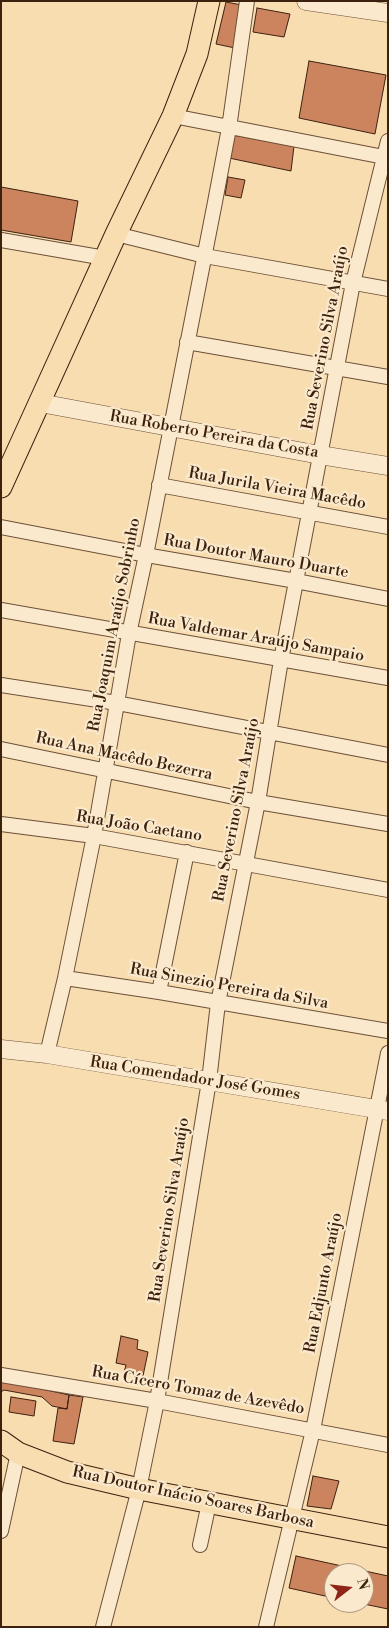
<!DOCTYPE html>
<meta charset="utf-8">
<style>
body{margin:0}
#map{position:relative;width:389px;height:1628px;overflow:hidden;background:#f8ddb1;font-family:"Libre Bodoni",serif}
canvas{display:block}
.frame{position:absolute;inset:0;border:2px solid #3d210f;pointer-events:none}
.north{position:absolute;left:324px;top:1563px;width:50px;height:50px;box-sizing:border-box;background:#fae9cc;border:1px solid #ae9980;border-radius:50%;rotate:74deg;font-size:14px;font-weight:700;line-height:20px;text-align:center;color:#3d210f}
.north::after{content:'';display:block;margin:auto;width:18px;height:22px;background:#8f2418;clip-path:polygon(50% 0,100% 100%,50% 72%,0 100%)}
</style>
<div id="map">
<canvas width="389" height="1628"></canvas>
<div class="frame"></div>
<div class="north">N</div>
</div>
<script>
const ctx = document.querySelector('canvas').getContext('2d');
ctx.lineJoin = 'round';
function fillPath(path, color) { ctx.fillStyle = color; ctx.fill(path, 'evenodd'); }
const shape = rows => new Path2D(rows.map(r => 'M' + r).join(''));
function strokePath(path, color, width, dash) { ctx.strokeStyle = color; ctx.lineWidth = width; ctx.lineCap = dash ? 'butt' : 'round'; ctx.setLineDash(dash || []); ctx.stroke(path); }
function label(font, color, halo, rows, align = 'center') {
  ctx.font = font + ' "Libre Bodoni",serif'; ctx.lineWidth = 4.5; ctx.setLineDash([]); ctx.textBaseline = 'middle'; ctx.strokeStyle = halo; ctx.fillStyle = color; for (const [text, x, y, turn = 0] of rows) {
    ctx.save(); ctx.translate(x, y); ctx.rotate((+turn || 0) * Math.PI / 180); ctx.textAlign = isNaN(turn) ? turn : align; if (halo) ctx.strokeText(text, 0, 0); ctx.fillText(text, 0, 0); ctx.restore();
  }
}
const building = shape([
 [226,2,242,5,235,48,216,44,226,2],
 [257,8,290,14,284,37,253,32,257,8],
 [309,61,386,75,375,134,299,118,309,61],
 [233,135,294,146,291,171,229,158,233,135],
 [228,177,245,180,241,198,225,195,228,177],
 [1,187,78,201,71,242,1,230,1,187],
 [121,1336,138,1340,137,1349,148,1352,143,1376,124,1372,126,1365,116,1363,121,1336],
 [1,1380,69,1395,67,1409,52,1406,42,1397,4,1390,1,1392,1,1380],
 [69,1395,83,1397,74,1444,53,1441,58,1408,67,1409,69,1395],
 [11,1397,36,1401,34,1416,9,1412,11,1397],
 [313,1476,339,1481,331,1509,307,1506,313,1476],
 [296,1556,388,1576,388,1609,359,1603,364,1603,364,1573,334,1573,334,1598,289,1588,296,1556]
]);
const minor = shape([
 [173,116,384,157],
 [116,234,205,256,388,289],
 [1,240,105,258],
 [187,342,388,377],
 [159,485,388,527],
 [1,527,146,555,296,581,388,599],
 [1,610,388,678],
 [1,685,117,703,388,755],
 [1,749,258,802,388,824],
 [1,824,94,836,388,890],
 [65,978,159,992,388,1031],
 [159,992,187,852],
 [47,1054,65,978,94,836,129,634,146,555,215,202,229,128,247,1],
 [1,1375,157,1401,388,1445],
 [1,1531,18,1453],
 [200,1545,209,1503],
 [103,1627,139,1489,157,1401,209,1081,218,1003,258,802,281,660,353,283,388,141],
 [266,1627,313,1430,388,1053]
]);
const tertiary = shape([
 [306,1,388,13],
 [40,403,320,455,388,466],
 [1,1049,47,1054,388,1111]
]);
const primary = shape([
 [1,487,116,234,173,116,197,54,209,1],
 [1,1441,18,1453,67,1472,139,1489,388,1537]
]);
const streetNames = [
 ["Rua Severino Silva Araújo",326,338,-79],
 ["Rua Roberto Pereira da Costa",214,435,10],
 ["Rua Jurila Vieira Macêdo",277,489,10],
 ["Rua Doutor Mauro Duarte",256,557,10],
 ["Rua Joaquim Araújo Sobrinho",115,625,-79],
 ["Rua Valdemar Araújo Sampaio",256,638,10],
 ["Rua Ana Macêdo Bezerra",124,757,12],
 ["Rua Severino Silva Araújo",237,810,-79],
 ["Rua João Caetano",139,827,9],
 ["Rua Sinezio Pereira da Silva",229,987,10],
 ["Rua Comendador José Gomes",195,1079,9],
 ["Rua Severino Silva Araújo",170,1210,-81],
 ["Rua Edjunto Araújo",324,1283,-79],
 ["Rua Cícero Tomaz de Azevêdo",198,1391,10],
 ["Rua Doutor Inácio Soares Barbosa",193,1498,12]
];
fillPath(building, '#cc845f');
strokePath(building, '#3d210f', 1);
strokePath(minor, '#6c5038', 16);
strokePath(tertiary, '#6c5038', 19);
strokePath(primary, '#3d210f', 23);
strokePath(minor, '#fae9cc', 14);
strokePath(tertiary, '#fae9cc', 18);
strokePath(primary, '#f8ddb1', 21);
label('16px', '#3d210f', '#fae9cc', streetNames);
</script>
